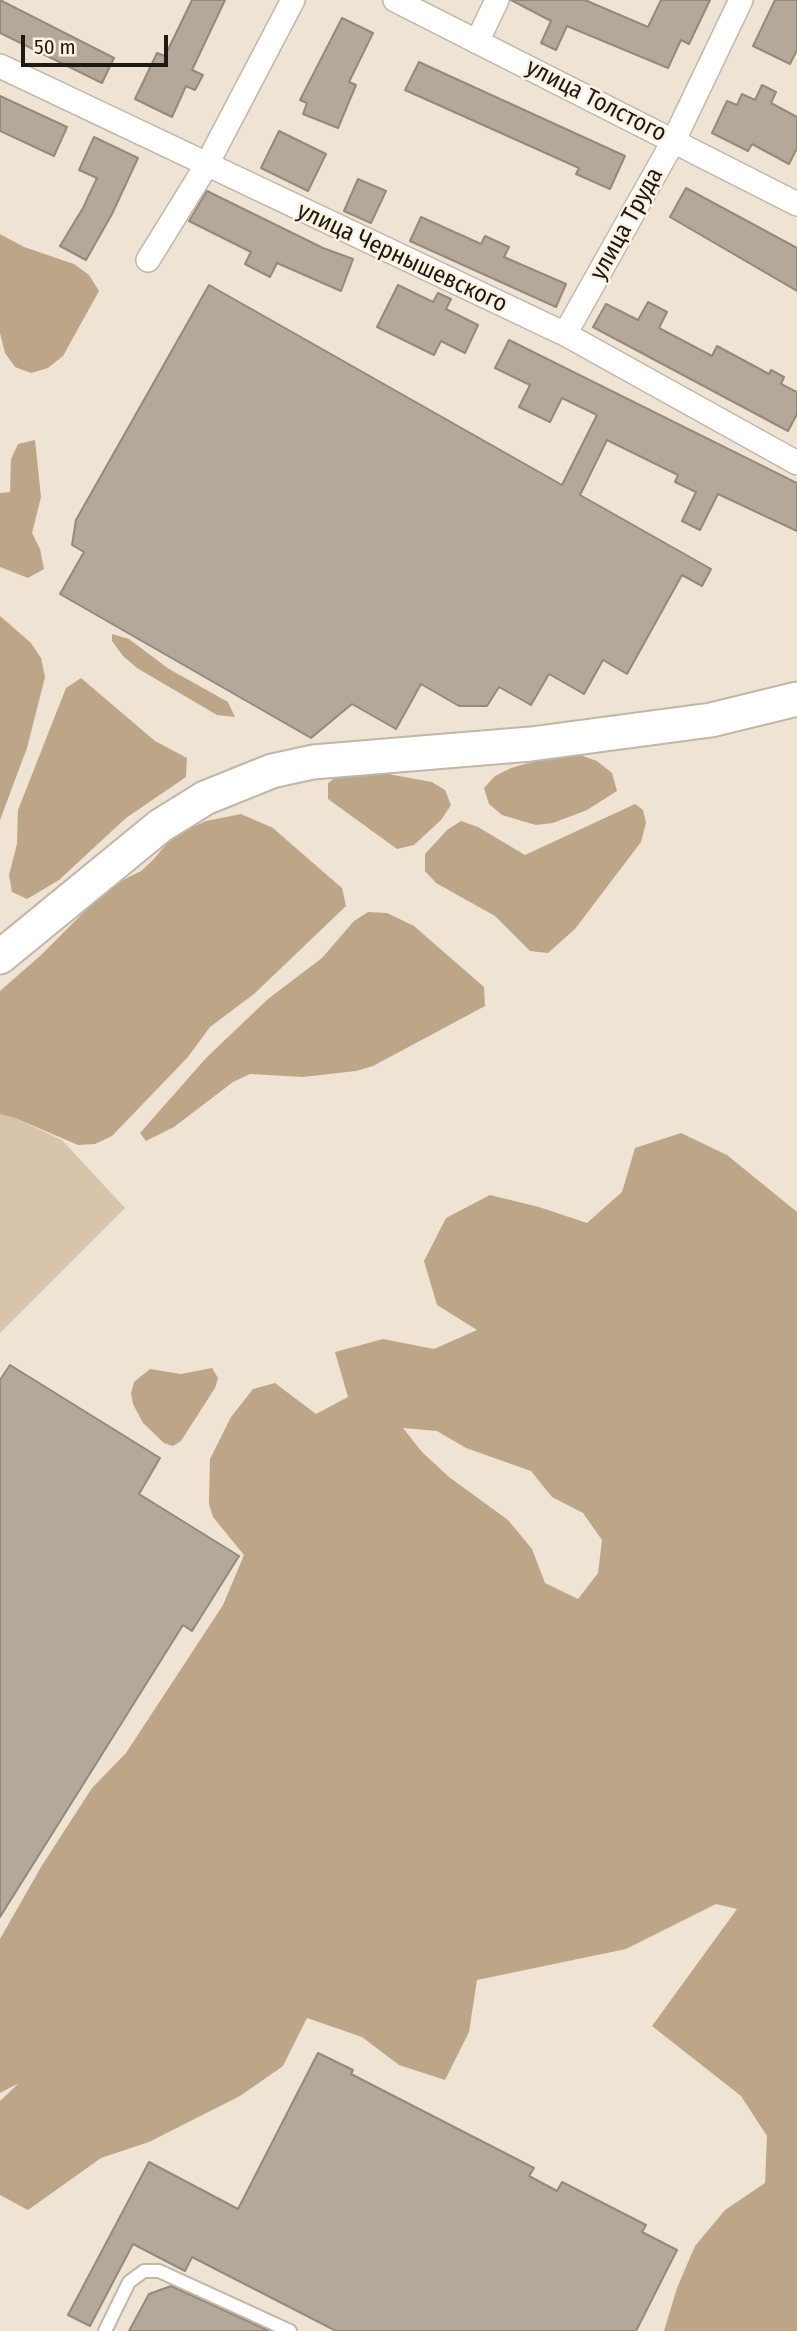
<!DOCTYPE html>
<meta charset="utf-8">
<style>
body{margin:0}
#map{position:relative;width:797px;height:2331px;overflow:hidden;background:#efe3d4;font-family:"Fira Sans Condensed",sans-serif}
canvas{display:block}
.scale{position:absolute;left:21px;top:35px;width:147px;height:32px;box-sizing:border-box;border:4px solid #1d1913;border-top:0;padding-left:9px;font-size:21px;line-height:24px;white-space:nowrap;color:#1d1913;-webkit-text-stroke:5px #fdf1e1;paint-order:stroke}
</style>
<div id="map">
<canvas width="797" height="2331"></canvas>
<div class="scale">50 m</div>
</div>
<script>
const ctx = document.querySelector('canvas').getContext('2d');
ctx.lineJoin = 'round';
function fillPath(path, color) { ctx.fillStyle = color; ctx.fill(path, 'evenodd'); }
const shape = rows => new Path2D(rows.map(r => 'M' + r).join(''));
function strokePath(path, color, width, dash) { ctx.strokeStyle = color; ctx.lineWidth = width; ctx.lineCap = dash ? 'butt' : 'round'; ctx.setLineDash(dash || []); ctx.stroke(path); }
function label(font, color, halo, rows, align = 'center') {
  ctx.font = font + ' "Fira Sans Condensed",sans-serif'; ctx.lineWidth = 5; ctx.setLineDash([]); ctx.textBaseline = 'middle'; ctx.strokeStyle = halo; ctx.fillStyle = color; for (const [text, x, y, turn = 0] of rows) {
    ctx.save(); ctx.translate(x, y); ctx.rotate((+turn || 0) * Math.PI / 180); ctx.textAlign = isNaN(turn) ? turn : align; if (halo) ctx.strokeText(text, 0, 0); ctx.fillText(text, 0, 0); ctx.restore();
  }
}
const green = shape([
 [0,1114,15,1118,62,1140,125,1208,0,1333]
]);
const forest = shape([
 [0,234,24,247,74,264,89,275,99,291,63,356,48,368,31,373,15,367,5,353,0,333],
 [35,440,41,497,32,533,40,549,44,569,28,578,0,567,0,493,10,492,11,459,18,444],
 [0,616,31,643,41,658,45,677,27,748,0,820],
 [112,634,129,639,169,669,228,702,235,717,217,715,137,668,123,656,112,641],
 [81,678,155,741,187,758,186,777,126,818,59,880,27,899,12,892,9,875,17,844,18,810,66,688],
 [561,754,580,755,597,761,612,773,617,791,587,810,553,823,536,825,502,815,489,804,484,788,495,776,511,768],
 [377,772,432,782,445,790,451,805,441,820,414,845,397,849,328,799,328,783,342,773],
 [635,804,643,810,646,823,641,842,575,929,548,953,530,951,495,916,436,883,425,871,425,854,447,830,461,821,478,827,525,855],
 [241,814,273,828,328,876,342,888,346,906,254,994,210,1027,188,1057,112,1136,95,1144,78,1145,15,1118,0,1114,0,991,40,956,109,887,141,871,153,860,174,835,206,821],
 [368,912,387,913,414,926,484,987,485,1006,373,1066,356,1071,303,1077,250,1074,233,1082,174,1127,146,1141,140,1133,206,1058,268,999,322,958,354,921],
 [681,1133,727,1155,797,1212,797,2331,664,2331,677,2288,695,2246,725,2210,765,2183,767,2136,741,2096,652,2026,737,1909,716,1904,626,1949,477,1980,469,2032,445,2080,399,2065,362,2037,307,2018,283,2066,240,2096,149,2142,101,2158,28,2210,0,2195,0,2101,19,2083,0,2093,0,1939,41,1867,92,1788,126,1753,223,1605,244,1555,213,1517,209,1504,210,1459,231,1417,253,1389,275,1383,316,1414,348,1397,335,1352,383,1339,434,1349,477,1330,437,1305,424,1261,446,1218,490,1195,539,1207,587,1223,622,1192,635,1148],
 [403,1428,437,1431,466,1448,531,1471,552,1497,583,1513,602,1540,598,1573,578,1599,545,1583,532,1549,508,1520,449,1477,422,1452],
 [212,1368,218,1378,215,1388,181,1441,173,1446,164,1443,143,1423,133,1404,131,1393,134,1382,150,1369,181,1374]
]);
const building = shape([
 [0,0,114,58,102,83,0,33,0,0],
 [192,0,225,0,192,70,203,75,195,90,186,86,172,117,135,99,157,53,165,56,192,0],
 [511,0,585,0,648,27,661,0,710,0,689,44,681,40,668,68,567,26,556,50,541,43,551,21,511,0],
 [775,0,797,0,797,50,790,64,753,46,775,0],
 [342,18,373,33,349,82,356,85,338,128,303,114,307,103,300,100,342,18],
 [419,62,625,156,610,189,576,174,579,168,405,90,419,62],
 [762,85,776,92,771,103,797,117,797,148,789,164,752,144,748,151,712,133,727,101,737,105,742,94,755,100,762,85],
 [0,96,67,127,54,156,0,131,0,96],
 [279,131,326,154,308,191,261,168,279,131],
 [94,137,138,158,112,214,86,260,60,246,83,208,97,178,79,170,94,137],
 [358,179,386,191,371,223,344,211,358,179],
 [686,188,797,248,797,291,670,217,686,188],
 [207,191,323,248,353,259,341,291,277,263,270,277,245,264,251,252,189,221,207,191],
 [421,217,481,244,485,236,509,247,504,257,566,284,556,307,410,241,421,217],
 [209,285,562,485,597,415,562,398,550,422,519,407,530,385,495,368,509,340,797,483,797,531,718,494,700,530,682,521,696,492,675,482,678,475,607,440,580,495,711,569,702,586,682,575,627,674,603,660,584,694,549,674,531,705,499,687,487,706,459,706,421,684,396,729,352,704,311,738,60,594,84,552,72,545,76,520,209,285],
 [398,285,433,302,438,293,451,299,446,309,478,325,465,353,441,341,434,355,377,327,398,285],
 [648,302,667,312,659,328,712,356,717,346,769,374,771,370,784,377,781,384,797,392,797,414,788,431,593,327,606,304,638,320,648,302],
 [10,1365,160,1458,139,1494,239,1556,192,1631,183,1625,0,1917,0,1380,10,1365],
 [318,2053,353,2070,351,2074,534,2168,529,2176,557,2191,562,2182,646,2225,642,2232,677,2250,636,2331,336,2331,192,2257,185,2271,133,2244,90,2326,68,2315,149,2162,238,2209,318,2053],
 [171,2286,269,2331,129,2331,149,2294,171,2286]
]);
const lane = shape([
 [105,2331,129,2282,144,2271,159,2271,290,2331]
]);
const street = shape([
 [395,0,797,204],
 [477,42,497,0],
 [0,66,565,334,797,463],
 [148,260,206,166,293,0],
 [565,334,674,140,741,0]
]);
const secondary = shape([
 [0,957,160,826,205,798,272,771,313,762,531,744,711,720,797,699]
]);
const streetNames = [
 ["улица Толстого",596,101,27],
 ["улица Труда",627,224,-61],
 ["улица Чернышевского",402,258,25]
];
fillPath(green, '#d7c4ab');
fillPath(forest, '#bda688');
fillPath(building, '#b3a899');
strokePath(building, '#94897b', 2);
strokePath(lane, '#c1b6a7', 16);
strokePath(street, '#c1b6a7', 26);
strokePath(secondary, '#c1b6a7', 37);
strokePath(lane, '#fff', 12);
strokePath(street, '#fff', 23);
strokePath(secondary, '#fff', 33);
label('24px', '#1d1913', '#fdf1e1', streetNames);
</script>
